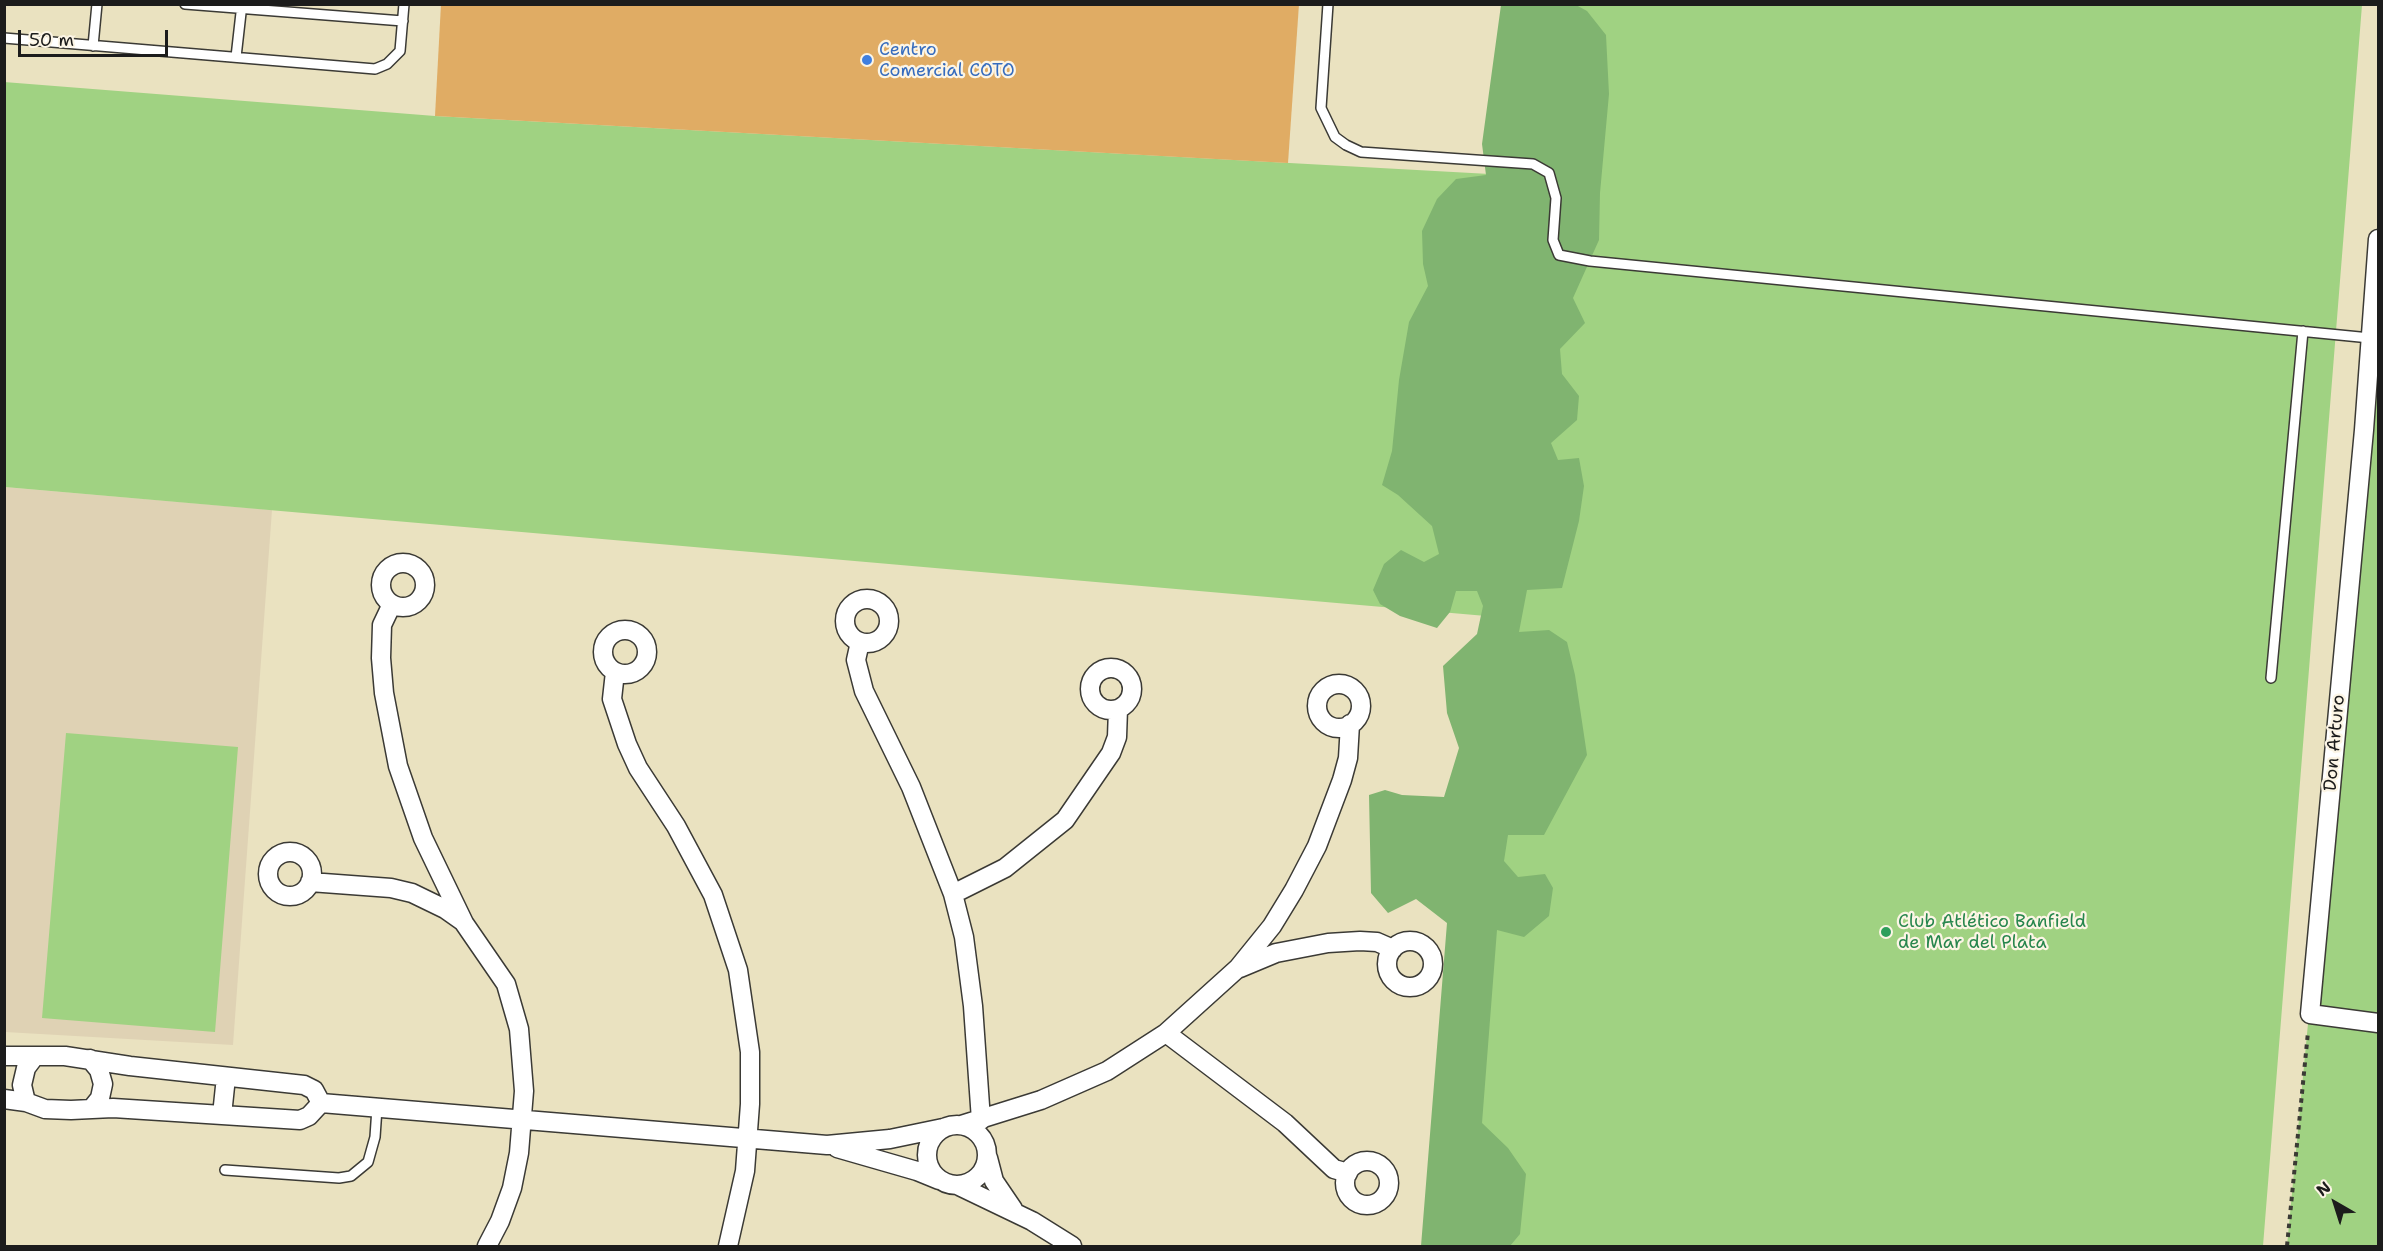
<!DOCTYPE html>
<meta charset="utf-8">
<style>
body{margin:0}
#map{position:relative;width:2383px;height:1251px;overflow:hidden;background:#eae2c0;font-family:"Shantell Sans",sans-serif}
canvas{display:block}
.frame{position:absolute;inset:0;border:6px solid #1c1c1c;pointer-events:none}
.north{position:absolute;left:2305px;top:1173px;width:60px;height:60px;-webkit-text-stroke:4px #fcf5e5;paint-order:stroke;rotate:321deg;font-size:16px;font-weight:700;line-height:24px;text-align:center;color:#1c1c1c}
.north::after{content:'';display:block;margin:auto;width:21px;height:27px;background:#1c1c1c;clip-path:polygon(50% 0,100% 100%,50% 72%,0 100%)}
.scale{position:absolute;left:18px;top:30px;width:150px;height:27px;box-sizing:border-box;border:3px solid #1c1c1c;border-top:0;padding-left:8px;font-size:18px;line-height:21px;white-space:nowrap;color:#1c1c1c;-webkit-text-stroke:4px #fcf5e5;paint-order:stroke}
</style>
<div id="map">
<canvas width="2383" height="1251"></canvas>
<div class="frame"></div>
<div class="north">N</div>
<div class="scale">50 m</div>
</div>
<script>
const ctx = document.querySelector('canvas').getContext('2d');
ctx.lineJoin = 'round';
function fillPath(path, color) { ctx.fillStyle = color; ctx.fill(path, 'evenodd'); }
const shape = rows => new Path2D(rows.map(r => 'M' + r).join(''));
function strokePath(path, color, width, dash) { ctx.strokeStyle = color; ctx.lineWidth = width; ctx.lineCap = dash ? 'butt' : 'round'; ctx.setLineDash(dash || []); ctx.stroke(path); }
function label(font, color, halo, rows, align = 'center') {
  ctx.font = font + ' "Shantell Sans",sans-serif'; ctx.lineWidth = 4.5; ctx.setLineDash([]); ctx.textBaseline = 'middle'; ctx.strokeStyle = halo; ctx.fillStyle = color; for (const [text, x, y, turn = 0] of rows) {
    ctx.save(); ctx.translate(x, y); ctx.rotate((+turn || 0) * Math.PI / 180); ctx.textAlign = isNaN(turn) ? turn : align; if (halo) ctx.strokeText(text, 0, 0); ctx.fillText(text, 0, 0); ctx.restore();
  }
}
const built = shape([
 [4,487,272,510,233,1045,5,1032]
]);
const green = shape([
 [1558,5,2362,5,2263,1246,1459,1246,1509,618,5,487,4,82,435,116,1544,177],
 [2378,225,2378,1246,2287,1246,2364,430],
 [66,733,238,747,215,1032,42,1018]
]);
const forest = shape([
 [1501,5,1576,5,1587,11,1606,35,1609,94,1600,193,1599,240,1573,298,1585,323,1560,349,1562,374,1579,396,1577,420,1551,443,1558,460,1579,458,1584,486,1579,521,1562,588,1527,590,1519,632,1549,630,1567,642,1575,675,1587,755,1544,835,1508,835,1504,861,1518,877,1545,874,1553,888,1549,916,1524,937,1497,930,1482,1123,1508,1148,1526,1174,1520,1234,1510,1246,1421,1246,1447,923,1416,899,1388,913,1371,893,1369,795,1385,790,1402,795,1444,797,1459,748,1447,713,1443,666,1477,634,1483,606,1477,591,1456,591,1450,612,1437,628,1400,616,1380,604,1373,590,1384,564,1401,550,1424,562,1439,554,1432,526,1398,495,1382,485,1392,451,1399,380,1409,322,1428,286,1423,264,1422,231,1437,199,1456,179,1486,175,1482,144]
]);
const building = shape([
 [441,4,1299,4,1288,163,435,116]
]);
const path = shape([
 [2287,1246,2308,1032]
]);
const lane = shape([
 [185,4,403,21],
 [1328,4,1321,108,1335,137,1346,145,1361,152,1533,164,1549,173,1556,198,1553,240,1559,255,1590,261,2370,338],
 [4,38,375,69,387,64,400,51,404,4],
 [93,46,97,4],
 [236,57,242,4],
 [2271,678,2303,331],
 [225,1170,339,1178,351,1176,368,1162,375,1137,377,1108]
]);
const street = shape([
 [2378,239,2364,430,2310,1014,2378,1023],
 '381 585a22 22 0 1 1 44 0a22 22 0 1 1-44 0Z',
 '845 621a22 22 0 1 1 44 0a22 22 0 1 1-44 0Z',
 [392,604,382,625,381,658,384,693,398,766,423,838,464,923,506,984,519,1029,524,1091,519,1153,512,1188,500,1221,487,1246],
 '603 652a22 22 0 1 1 44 0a22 22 0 1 1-44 0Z',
 [860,642,856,660,864,691,911,787,953,894,964,937,973,1006,981,1120],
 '1090 689a21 21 0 1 1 42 0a21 21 0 1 1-42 0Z',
 [615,672,612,699,627,744,638,768,676,826,713,895,738,970,750,1052,750,1104,745,1171,728,1246],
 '1317 706a22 22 0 1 1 44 0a22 22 0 1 1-44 0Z',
 '268 874a22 22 0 1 1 44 0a22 22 0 1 1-44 0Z',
 [310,882,391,888,412,893,445,909,462,921],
 [953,894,1005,868,1065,820,1111,753,1117,737,1118,709],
 '1387 964a23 23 0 1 1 46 0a23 23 0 1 1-46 0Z',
 [1240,968,1276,953,1328,943,1360,941,1377,942,1393,949],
 [1166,1033,1285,1123,1334,1169,1348,1173],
 [4,1056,65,1056,130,1066,304,1085,314,1090,321,1103],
 [90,1059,99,1070,103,1084,100,1098,92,1108],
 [4,1099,26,1102,45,1109,71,1110,113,1108,300,1120,309,1116,321,1103],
 [26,1102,22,1085,26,1068,35,1056],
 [321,1103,827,1145,890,1139,943,1128],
 [222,1115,226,1077],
 '927 1155a30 30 0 1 1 60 0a30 30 0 1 1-60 0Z',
 [961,1125,1041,1100,1107,1071,1166,1033,1238,968,1272,926,1294,890,1317,846,1342,780,1348,758,1350,724],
 [837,1148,917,1171,939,1180],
 [988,1158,994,1181,1013,1209],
 '1345 1183a22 22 0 1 1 44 0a22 22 0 1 1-44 0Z',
 [957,1185,1032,1221,1072,1246]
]);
const markers = [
 [867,60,6,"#3f7fe0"],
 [1886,932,6,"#2e9e5b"]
];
const shopNames = [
 ["Centro",879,50],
 ["Comercial COTO",879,71]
];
const streetNames = [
 ["Don Arturo",2335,743,-85]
];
const leisureNames = [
 ["Club Atlético Banfield",1898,922],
 ["de Mar del Plata",1898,943]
];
fillPath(built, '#dfd2b4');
fillPath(green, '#a0d282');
fillPath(forest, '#80b470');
fillPath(building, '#e0ac64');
strokePath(lane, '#3b3a35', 12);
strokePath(street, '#3b3a35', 21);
strokePath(path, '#3b3a35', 4, [4.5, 4.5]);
strokePath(lane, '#fff', 9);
strokePath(street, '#fff', 18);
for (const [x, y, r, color] of markers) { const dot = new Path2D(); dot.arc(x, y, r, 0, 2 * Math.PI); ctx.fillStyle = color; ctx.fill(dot); strokePath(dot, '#fcf5e5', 2); }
label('18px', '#366cbe', '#fcf5e5', shopNames, 'left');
label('18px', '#1c1c1c', '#fcf5e5', streetNames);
label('18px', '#27864d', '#fcf5e5', leisureNames, 'left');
</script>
